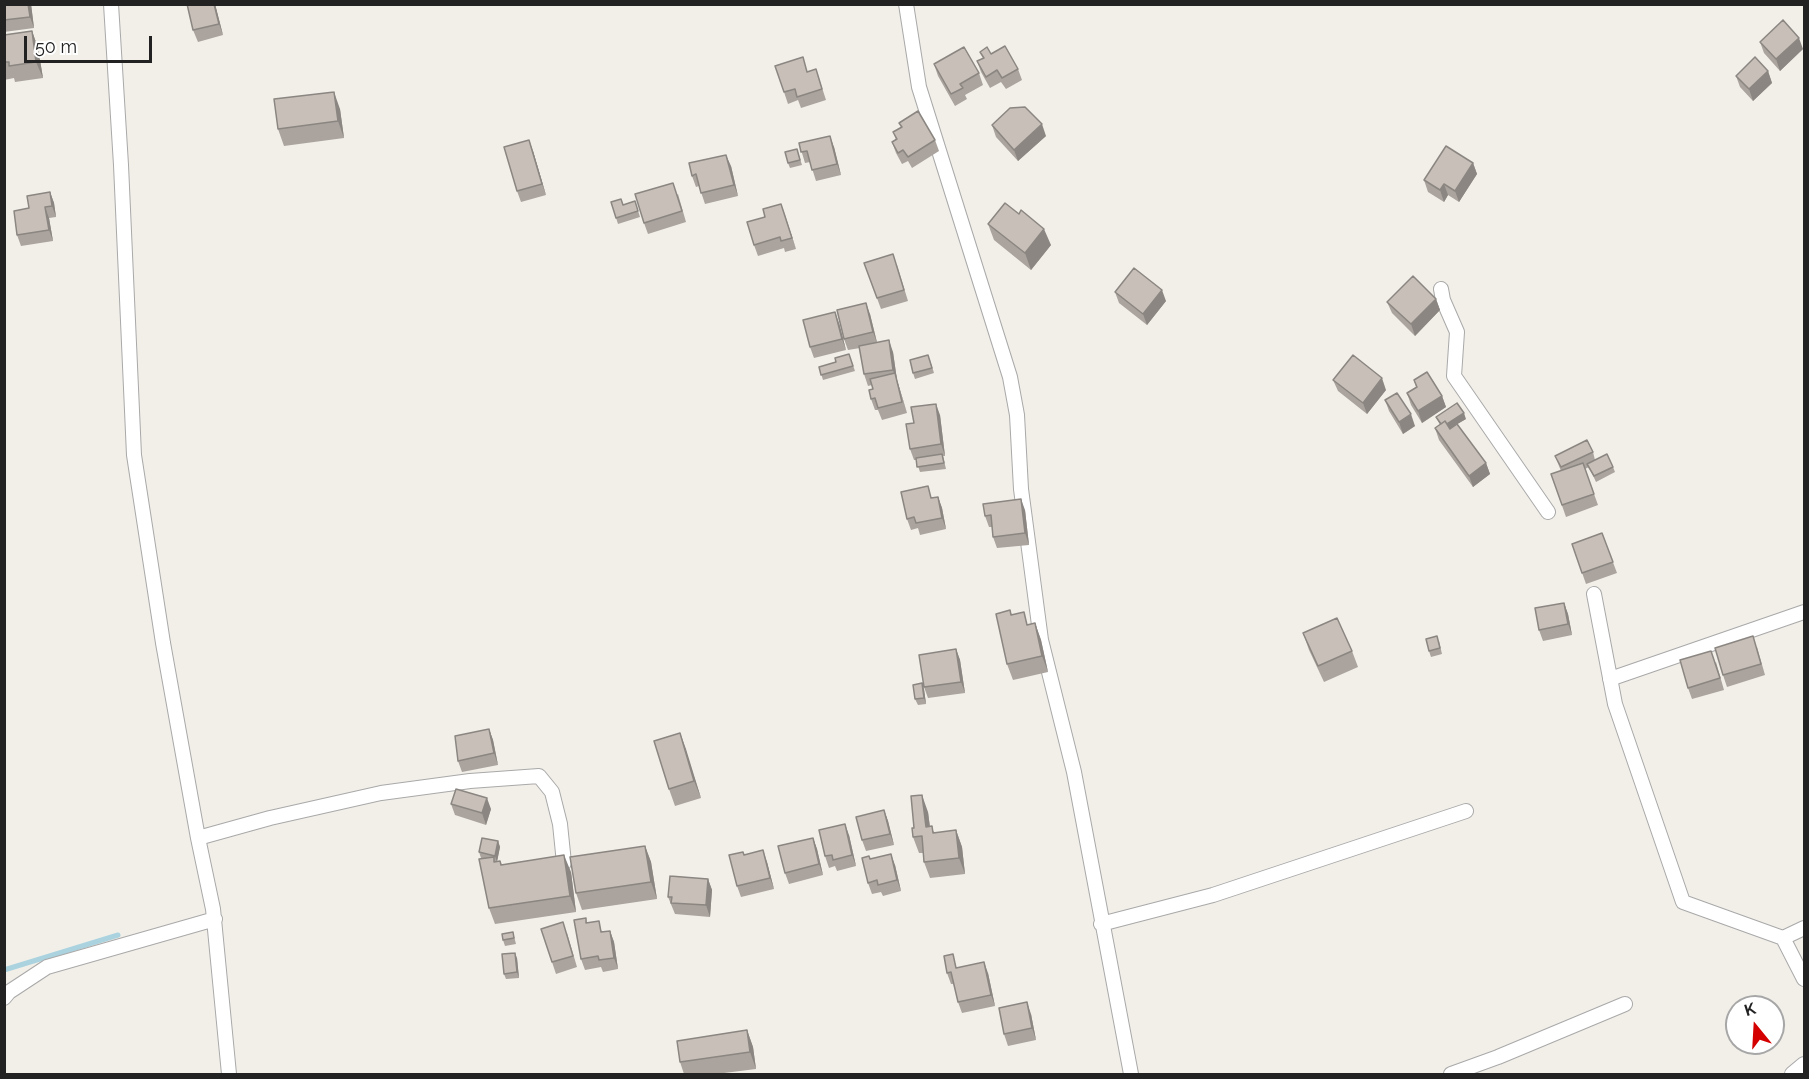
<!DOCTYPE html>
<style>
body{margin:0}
#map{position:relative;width:1809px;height:1079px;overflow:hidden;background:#f2efe9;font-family:Raleway,sans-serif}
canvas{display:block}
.frame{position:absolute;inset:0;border:6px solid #222;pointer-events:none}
.north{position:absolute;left:1725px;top:995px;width:60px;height:60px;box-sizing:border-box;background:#fff;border:2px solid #a7a7a7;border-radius:50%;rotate:342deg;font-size:16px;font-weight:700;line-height:24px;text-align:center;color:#222}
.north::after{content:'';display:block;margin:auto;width:21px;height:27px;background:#d40000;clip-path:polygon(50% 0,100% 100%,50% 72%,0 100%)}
.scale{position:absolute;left:24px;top:36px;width:128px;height:27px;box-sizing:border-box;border:3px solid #222;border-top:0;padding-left:8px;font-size:18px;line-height:21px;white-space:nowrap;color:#222;-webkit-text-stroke:4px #fff;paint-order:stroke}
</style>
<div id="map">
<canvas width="1809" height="1079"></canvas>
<div class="frame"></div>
<div class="north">K</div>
<div class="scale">50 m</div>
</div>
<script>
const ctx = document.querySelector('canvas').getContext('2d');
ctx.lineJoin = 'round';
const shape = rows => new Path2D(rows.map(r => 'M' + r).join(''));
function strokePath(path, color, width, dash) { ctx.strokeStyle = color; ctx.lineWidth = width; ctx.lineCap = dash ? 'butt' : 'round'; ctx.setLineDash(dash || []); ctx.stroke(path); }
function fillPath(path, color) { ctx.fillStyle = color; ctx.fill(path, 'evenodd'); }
const stream = shape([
 [4,970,118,935]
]);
const minor = shape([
 [111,4,121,165,134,455,163,643,198,838,213,909,229,1074],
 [906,4,919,87,1010,377,1017,415,1021,489,1041,640,1074,772,1131,1074],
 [1441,289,1443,300,1457,332,1454,376,1548,512],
 [1594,594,1615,704,1683,902,1783,938,1804,979],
 [1610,679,1804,612],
 [198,838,270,818,381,793,470,781,539,776,552,792,560,824,564,863],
 [1101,924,1213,895,1466,811],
 [1783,938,1804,928],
 [4,998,9,992,47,967,215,919],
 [1451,1074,1498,1057,1625,1004],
 [1792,1074,1804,1064]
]);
const wall = shape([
 [4,4,31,4,34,28,4,32],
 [187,4,215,4,223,35,198,42,193,30],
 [32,31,38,48,43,78,15,82,14,78,4,80,4,35],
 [1760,42,1803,49,1780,71,1764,53],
 [980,52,991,54,1018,69,1022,80,1006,89,1001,82,990,88,981,72,977,61,983,58],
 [934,64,979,73,983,85,965,95,967,99,955,106,938,76],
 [816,69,826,100,801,108,798,100,788,104,784,92,808,72],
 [1768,71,1772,83,1753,101,1740,87,1736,76],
 [340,109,344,138,284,146,278,129],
 [899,123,935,140,939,151,912,168,908,161,902,164,896,153,892,142,896,140,893,132,901,127],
 [992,125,1046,136,1018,161,996,137],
 [799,143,834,147,841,175,816,181,810,162,805,163],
 [797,149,802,165,790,168,788,163],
 [533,151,546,195,521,202,517,191],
 [1473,163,1477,174,1459,202,1448,195,1444,202,1428,192,1424,180],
 [731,166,738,196,705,204,699,186,696,187,692,176],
 [50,192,54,203,56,217,49,218,53,241,21,246,17,235,29,208],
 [678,194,686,222,648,234,644,223],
 [635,201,640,217,618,224,611,202,623,205],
 [781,204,796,249,785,252,784,248,758,256,754,245,765,217],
 [988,224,1051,245,1031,270,994,240],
 [864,263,897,265,908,301,881,309],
 [1115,292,1166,301,1147,325,1119,303],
 [1436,299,1440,310,1415,336,1392,313,1387,302],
 [870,314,877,342,893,352,897,380,907,413,882,420,878,410,875,410,871,399,873,389,872,385,868,386,864,374,860,348,848,350,844,339],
 [839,323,846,350,814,358,810,347],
 [849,354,855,371,823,380,819,367,836,362],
 [930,360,934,373,915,379,913,373],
 [1333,380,1386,390,1367,414,1338,391],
 [1414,380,1442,396,1446,407,1422,423,1411,405,1407,393,1416,387],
 [1385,400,1415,426,1403,434,1389,411],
 [940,415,945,456,943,456,946,469,920,472,916,460,914,460,910,449,914,423],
 [1436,417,1466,419,1457,424,1486,463,1490,474,1473,487,1439,440,1435,428,1440,425],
 [1593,452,1595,460,1613,467,1615,472,1596,482,1589,467,1585,469,1598,505,1566,517,1551,474,1561,471,1555,456],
 [938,497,942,508,946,529,920,535,918,528,911,530,907,519,932,498],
 [1025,510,1029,545,997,548,993,537,992,527,989,527,985,516],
 [1602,533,1617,573,1586,584,1572,544],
 [1564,603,1568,614,1572,635,1543,641,1539,630],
 [1010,610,1012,615,1029,625,1035,623,1041,640,1048,672,1013,680,1007,664],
 [1303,633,1352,651,1358,667,1324,682,1309,650],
 [1439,641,1442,654,1431,657,1429,651],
 [1757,647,1765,675,1727,687,1723,675],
 [956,649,960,660,965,693,928,698,924,687],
 [1716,662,1724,690,1692,699,1688,688],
 [924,689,926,704,918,705,915,699],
 [489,729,493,740,498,765,462,772,458,761],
 [680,733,701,798,675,806,669,789],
 [451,804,491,809,486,825,455,815],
 [884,810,888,821,894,845,866,851,862,840],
 [928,812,930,827,935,833,956,830,962,847,965,874,930,878,924,862,923,853,919,853,913,837,914,828],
 [849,835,856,866,837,871,835,866,829,868,825,856],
 [813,838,817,849,823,875,789,884,785,873],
 [498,841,500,847,497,861,500,861,502,865,571,872,576,912,495,924,489,908,484,859,481,858,479,852],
 [645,846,651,862,657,899,582,910,576,893],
 [744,855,767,862,774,889,741,897,737,886],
 [870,859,895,865,901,891,883,896,881,892,872,894,868,883],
 [708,879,712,890,710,917,675,914,668,897],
 [586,918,587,923,604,932,610,931,614,942,618,969,603,972,601,967,585,970,581,959],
 [513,932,516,944,505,946,503,940],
 [567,933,577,967,556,974,552,962],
 [517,958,519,978,506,979,504,974],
 [958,967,988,973,995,1006,962,1013,958,1002,954,984,951,984,947,973],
 [1031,1014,1036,1040,1008,1046,1004,1034],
 [747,1030,753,1047,756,1069,716,1074,684,1074,680,1062]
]);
const shadedWall = shape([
 [28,4,31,4,34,28,30,17],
 [214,4,215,4,223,35,219,24],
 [32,31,38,48,43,78,36,62],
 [1799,38,1803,49,1780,71,1776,59],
 [1768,71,1772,83,1753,101,1749,89],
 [334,92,340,109,344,138,338,121],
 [1042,124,1046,136,1018,161,1014,150],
 [830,136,834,147,841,175,837,164],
 [529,140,533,151,546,195,542,184],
 [726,155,731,166,738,196,734,185],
 [1473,163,1477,174,1459,202,1455,191],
 [1444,184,1448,195,1444,202,1440,190],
 [50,192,54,203,56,217,52,206],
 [781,204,785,215,796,249,792,238],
 [45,207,49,218,53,241,49,230],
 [1044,229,1051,245,1031,270,1025,253],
 [1162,290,1166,301,1147,325,1143,314],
 [1436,299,1440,310,1415,336,1411,324],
 [866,303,870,314,877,343,873,332],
 [835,312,839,323,846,350,842,339],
 [889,340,893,352,897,380,907,413,893,370],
 [1382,378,1386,390,1367,414,1363,403],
 [1442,396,1446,407,1422,423,1418,411],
 [936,404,940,415,945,456,941,444],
 [1464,413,1466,419,1444,432,1442,427],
 [1411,414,1415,426,1403,434,1399,422],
 [1486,463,1490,474,1473,487,1469,476],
 [938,497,942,508,946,529,942,518],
 [1021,499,1025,510,1029,545,1025,533],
 [1564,603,1568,614,1572,635,1568,624],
 [1035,623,1041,640,1048,672,1042,656],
 [956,649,960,660,965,693,961,682],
 [922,683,924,689,926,704,924,698],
 [489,729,493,740,498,765,494,753],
 [680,733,686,749,701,798,694,781],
 [922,795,928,812,932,844,926,827],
 [487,798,491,809,486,825,482,813],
 [884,810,888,821,894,845,890,834],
 [845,824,849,835,856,866,852,855],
 [956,830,962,847,965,874,959,858],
 [813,838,817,849,823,875,819,864],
 [498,841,500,847,497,862,495,856],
 [645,846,651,862,657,899,651,882],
 [763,850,767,862,774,889,770,878],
 [891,854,895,865,901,891,897,880],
 [564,855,571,872,576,912,570,896],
 [708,879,712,890,710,917,706,905],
 [610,931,614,942,618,969,614,958],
 [515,953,517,958,519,978,517,972],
 [984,962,988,973,995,1006,991,995],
 [1027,1002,1031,1014,1036,1040,1032,1028],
 [747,1030,753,1047,756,1069,750,1052]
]);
const building = shape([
 [4,4,28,4,30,17,4,20,4,4],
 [187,4,214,4,219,24,193,30,187,4],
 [1783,20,1799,38,1776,59,1760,42,1783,20],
 [32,31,36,62,9,66,9,62,4,62,4,35,32,31],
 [1005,46,1018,69,1002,78,997,70,986,77,977,61,984,58,980,52,987,47,991,54,1005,46],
 [964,47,979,73,960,84,963,88,951,94,934,64,964,47],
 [803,57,807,72,816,69,822,89,797,97,795,89,784,92,775,66,803,57],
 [1755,57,1768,71,1749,89,1736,76,1755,57],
 [334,92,338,121,278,129,274,99,334,92],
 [1025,107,1042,124,1014,150,992,125,1010,108,1025,107],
 [918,111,935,140,908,157,903,150,898,153,892,142,897,139,893,132,902,127,899,123,918,111],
 [830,136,837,164,812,170,807,151,801,152,799,143,830,136],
 [529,140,542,184,517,191,504,147,529,140],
 [1446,146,1473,163,1455,191,1444,184,1440,190,1424,180,1446,146],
 [797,149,800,160,788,163,785,152,797,149],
 [726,155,734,185,701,193,696,174,692,176,689,163,726,155],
 [673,183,682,211,644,223,635,194,673,183],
 [50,192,52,206,45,207,49,230,17,235,14,211,29,208,27,196,50,192],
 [621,199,623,205,635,201,638,211,616,218,611,202,621,199],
 [1005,203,1019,214,1021,210,1044,229,1025,253,988,224,1005,203],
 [781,204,792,238,781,241,780,237,754,245,747,222,765,217,763,209,781,204],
 [893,254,904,290,877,298,864,263,893,254],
 [1134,268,1162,290,1143,314,1115,292,1134,268],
 [1413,276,1436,299,1411,324,1387,302,1413,276],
 [866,303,873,332,844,339,837,310,866,303],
 [835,312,842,339,810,347,803,320,835,312],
 [889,340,893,370,864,374,859,346,889,340],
 [849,354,853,366,821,375,819,367,836,362,835,358,849,354],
 [928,355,932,368,913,373,910,360,928,355],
 [1353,355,1382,378,1363,403,1333,380,1353,355],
 [1427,372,1442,396,1418,411,1407,393,1417,387,1414,380,1427,372],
 [895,373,902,402,878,408,875,398,871,399,869,390,873,389,870,379,895,373],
 [1397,393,1411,414,1399,422,1385,400,1397,393],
 [1457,403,1464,413,1447,424,1445,421,1441,424,1436,417,1457,403],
 [936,404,941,444,910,449,906,424,914,423,911,407,936,404],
 [1445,421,1450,429,1457,424,1486,463,1469,476,1435,428,1445,421],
 [1587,440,1593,452,1561,467,1555,456,1587,440],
 [942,454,944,463,917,467,916,458,942,454],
 [1607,454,1613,467,1594,476,1587,464,1607,454],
 [1583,463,1594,494,1562,505,1551,474,1583,463],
 [928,486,931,498,938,497,942,518,916,523,914,517,907,519,901,492,928,486],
 [1021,499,1025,533,993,537,991,515,985,516,983,504,1021,499],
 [1602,533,1613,562,1582,573,1572,544,1602,533],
 [1564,603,1568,624,1539,630,1535,608,1564,603],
 [1010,610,1011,615,1024,612,1027,625,1035,623,1042,656,1007,664,996,614,1010,610],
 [1337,618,1352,651,1318,666,1303,633,1337,618],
 [1437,636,1440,648,1429,651,1426,639,1437,636],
 [1753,636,1761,664,1723,675,1715,648,1753,636],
 [956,649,961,682,924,687,919,655,956,649],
 [1711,651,1720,678,1688,688,1680,660,1711,651],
 [922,683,924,698,915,699,913,685,922,683],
 [489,729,494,753,458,761,455,736,489,729],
 [680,733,694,781,669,789,654,741,680,733],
 [456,789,487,798,482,813,451,804,456,789],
 [922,795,926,827,932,826,933,833,956,830,959,858,924,862,922,836,913,837,912,828,914,828,911,796,922,795],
 [884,810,890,834,862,840,856,817,884,810],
 [845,824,852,855,833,860,832,855,825,856,819,830,845,824],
 [482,838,498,841,495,856,479,852,482,838],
 [813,838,819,864,785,873,778,846,813,838],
 [645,846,651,882,576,893,570,857,645,846],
 [763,850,770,878,737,886,729,855,743,852,744,855,763,850],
 [891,854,897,880,878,885,877,880,868,883,862,858,869,856,870,859,891,854],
 [564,855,570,896,489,908,479,859,494,857,494,862,500,861,501,865,564,855],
 [670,876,708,879,706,905,671,903,672,897,668,897,670,876],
 [586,918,586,923,599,921,601,932,610,931,614,958,599,960,598,956,581,959,574,920,586,918],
 [563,922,573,956,552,962,541,929,563,922],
 [513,932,514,938,503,940,502,934,513,932],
 [515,953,517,972,504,974,502,954,515,953],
 [953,954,956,968,984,962,991,995,958,1002,951,972,947,973,944,956,953,954],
 [1027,1002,1032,1028,1004,1034,999,1008,1027,1002],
 [747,1030,750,1052,680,1062,677,1041,747,1030]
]);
strokePath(stream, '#aad3df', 5);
strokePath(minor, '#a9a9a9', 16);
strokePath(minor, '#fff', 14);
fillPath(wall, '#aba49e');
fillPath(shadedWall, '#8b8681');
fillPath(building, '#c7bfb8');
strokePath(building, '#8b8681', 1.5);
</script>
